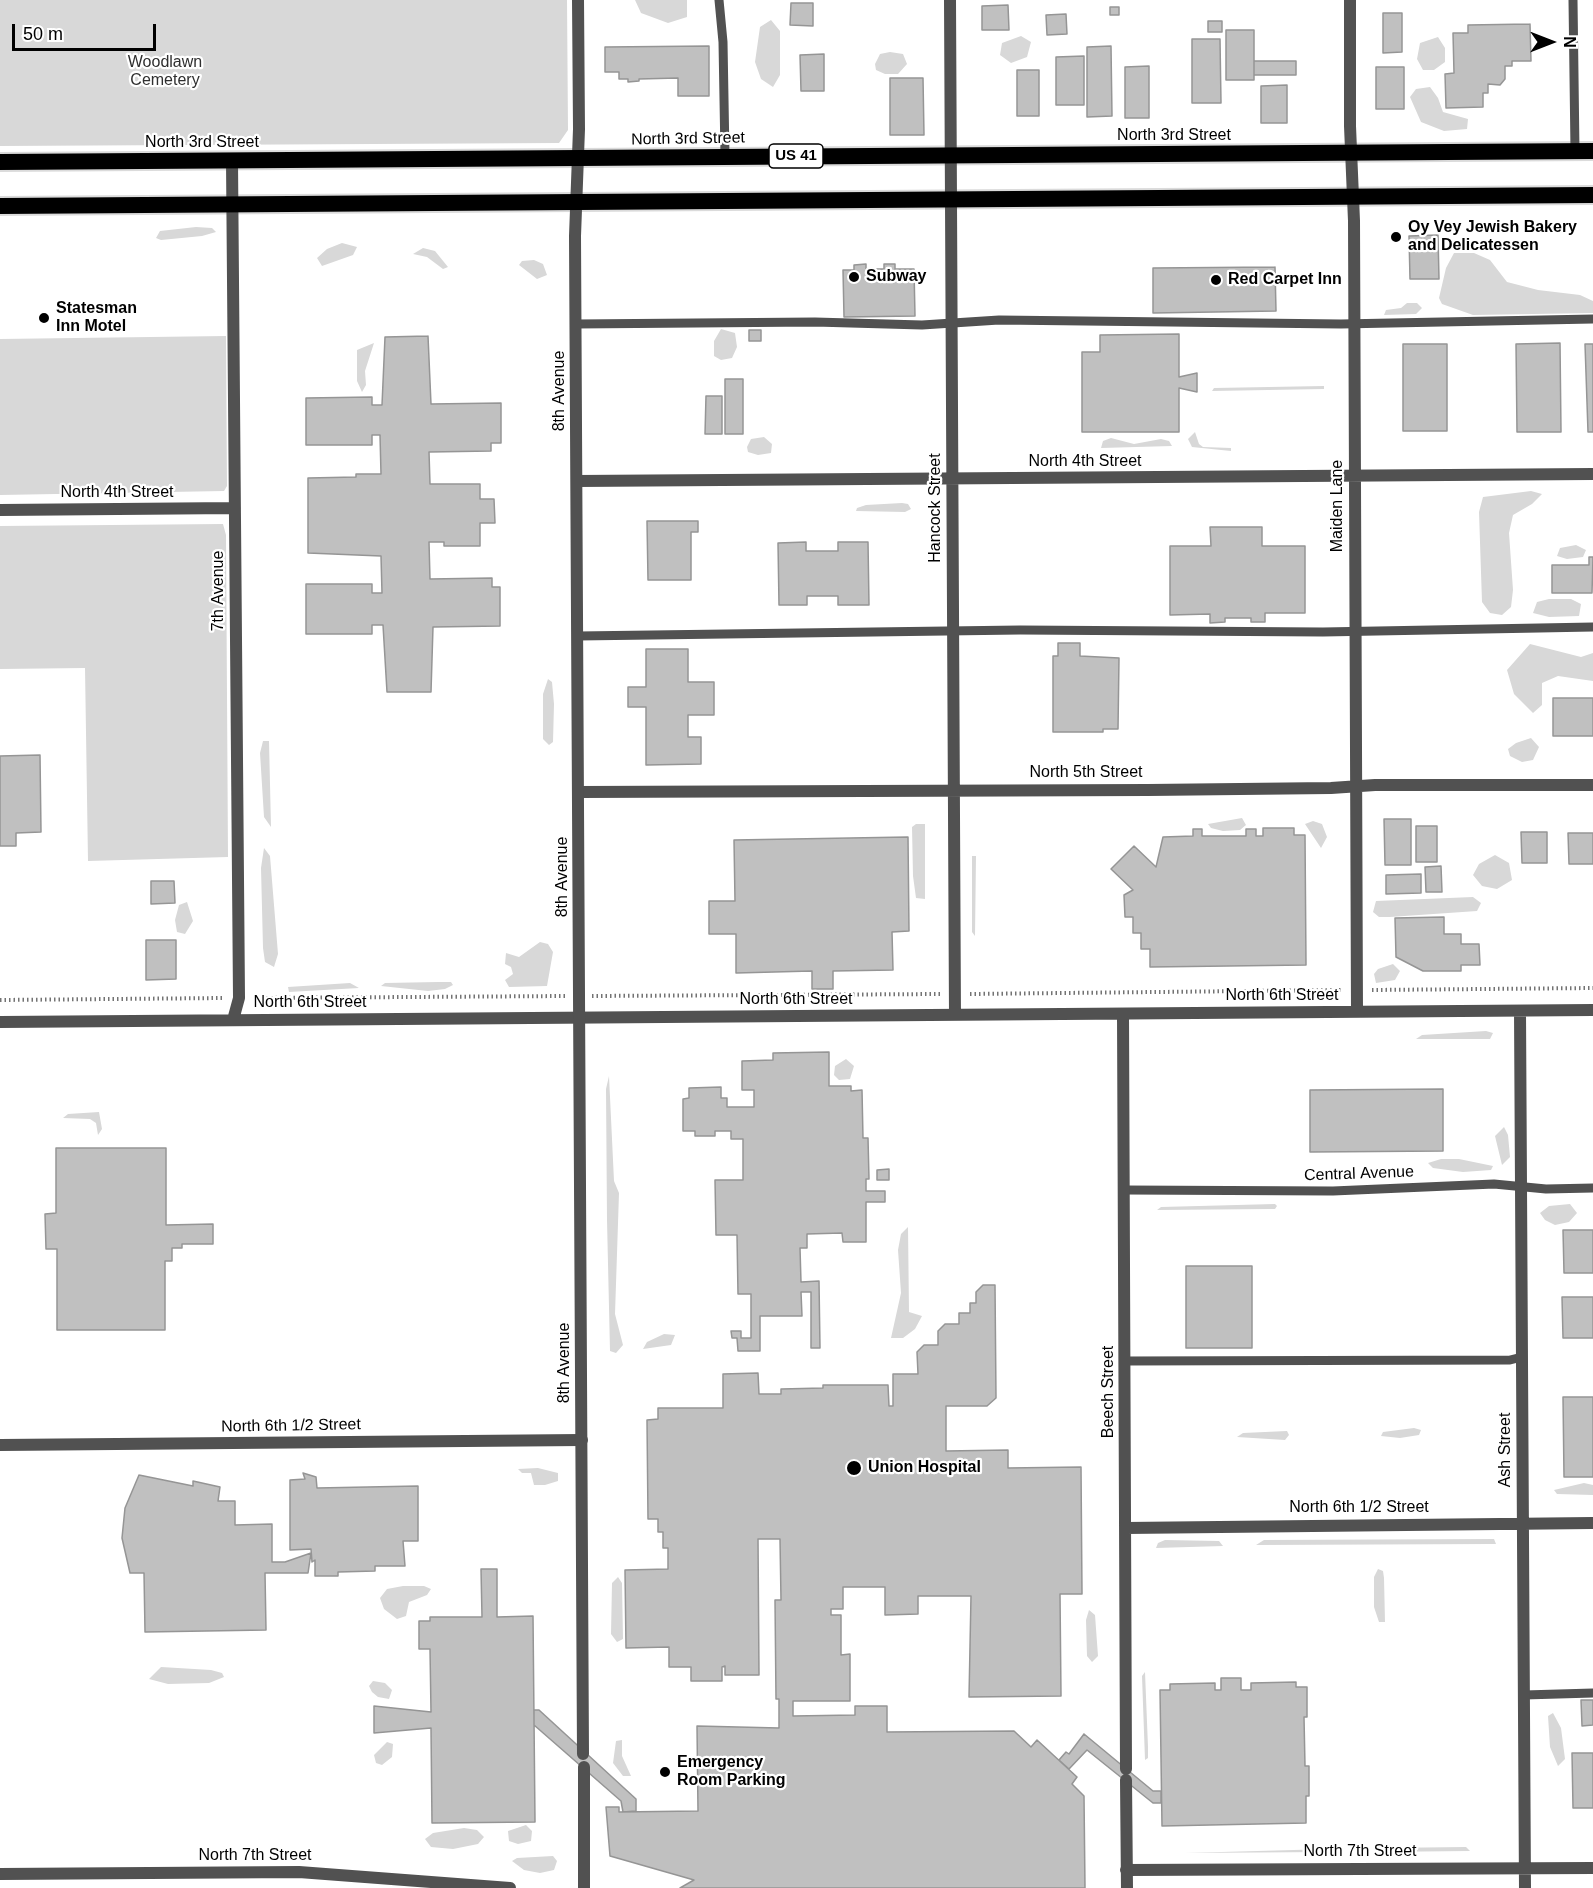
<!DOCTYPE html>
<style>
body{margin:0}
#map{position:relative;width:1593px;height:1888px;overflow:hidden;background:#fff;font-family:Arial,sans-serif}
canvas{display:block}
.north{position:absolute;left:1521px;top:12px;width:60px;height:60px;-webkit-text-stroke:4px #fff;paint-order:stroke;rotate:90deg;font-size:16px;font-weight:700;line-height:24px;text-align:center;color:#000}
.north::after{content:'';display:block;margin:auto;width:21px;height:27px;background:#000;clip-path:polygon(50% 0,100% 100%,50% 72%,0 100%)}
.scale{position:absolute;left:12px;top:24px;width:144px;height:27px;box-sizing:border-box;border:3px solid #000;border-top:0;padding-left:8px;font-size:18px;line-height:21px;white-space:nowrap;color:#000;-webkit-text-stroke:4px #fff;paint-order:stroke}
</style>
<div id="map">
<canvas width="1593" height="1888"></canvas>
<div class="north">N</div>
<div class="scale">50 m</div>
</div>
<script>
const ctx = document.querySelector('canvas').getContext('2d');
ctx.lineJoin = 'round';
function fillPath(path, color) { ctx.fillStyle = color; ctx.fill(path, 'evenodd'); }
const shape = rows => new Path2D(rows.map(r => 'M' + r).join(''));
function strokePath(path, color, width, dash) { ctx.strokeStyle = color; ctx.lineWidth = width; ctx.lineCap = dash ? 'butt' : 'round'; ctx.setLineDash(dash || []); ctx.stroke(path); }
function label(font, color, halo, rows, align = 'center') {
  ctx.font = font + ' Arial,sans-serif'; ctx.lineWidth = 4.5; ctx.setLineDash([]); ctx.textBaseline = 'middle'; ctx.strokeStyle = halo; ctx.fillStyle = color; for (const [text, x, y, turn = 0] of rows) {
    ctx.save(); ctx.translate(x, y); ctx.rotate((+turn || 0) * Math.PI / 180); ctx.textAlign = isNaN(turn) ? turn : align; if (halo) ctx.strokeText(text, 0, 0); ctx.fillText(text, 0, 0); ctx.restore();
  }
}
const green = shape([
 [0,0,567,0,568,130,559,143,0,146],
 [635,0,687,0,687,17,668,23,641,13],
 [771,20,780,31,780,75,773,87,761,79,755,62,760,27],
 [1021,36,1031,42,1027,57,1011,63,1000,55,1002,43],
 [1438,37,1445,48,1445,62,1434,70,1423,70,1417,59,1420,43],
 [890,52,903,54,907,64,898,74,885,74,876,70,875,64,880,54],
 [1430,87,1438,98,1443,112,1468,119,1467,129,1444,131,1421,122,1410,97,1416,89],
 [196,227,212,228,216,232,202,236,161,240,156,238,160,231],
 [342,243,357,247,353,255,322,266,317,258,327,249],
 [423,248,435,251,448,267,443,269,427,257,413,254],
 [1454,253,1474,253,1490,260,1507,282,1538,290,1580,295,1593,301,1593,313,1473,315,1442,304,1439,298,1446,268],
 [534,260,543,264,547,275,537,279,519,265,522,261],
 [1407,303,1417,303,1422,308,1416,314,1384,315,1386,310,1401,308],
 [721,329,735,333,737,347,732,358,721,360,714,356,714,341],
 [226,336,227,486,224,491,0,495,0,339],
 [374,343,365,371,366,385,362,392,357,381,357,350],
 [1324,386,1324,389,1212,391,1214,388],
 [1195,432,1199,444,1203,447,1231,448,1231,451,1192,447,1188,439],
 [764,437,772,444,771,453,758,455,748,452,747,447,751,439],
 [1111,438,1134,444,1161,439,1169,441,1172,446,1101,448,1103,441],
 [1531,491,1542,494,1532,504,1513,515,1509,533,1513,590,1511,607,1502,615,1490,613,1482,602,1479,512,1483,497],
 [902,503,908,504,911,509,905,512,856,511,857,508,866,505],
 [223,524,226,535,228,857,88,861,85,668,0,669,0,526],
 [1576,545,1586,550,1583,557,1567,559,1557,556,1560,548],
 [1549,599,1571,599,1581,604,1579,616,1549,617,1533,613,1537,602],
 [1530,644,1581,657,1593,653,1593,681,1558,676,1542,683,1542,705,1533,713,1514,694,1507,670],
 [548,679,552,682,554,704,553,742,549,745,543,739,543,694],
 [1531,738,1539,747,1533,760,1522,762,1510,756,1508,749,1516,743],
 [263,741,269,741,271,827,264,817,260,753],
 [1242,818,1246,825,1240,830,1223,831,1211,828,1208,824],
 [1313,821,1322,824,1327,837,1321,848,1305,824],
 [916,824,925,824,925,899,916,898,913,876,912,827],
 [264,848,270,856,278,954,274,967,265,962,263,948,261,868],
 [1495,855,1509,863,1512,880,1497,889,1482,886,1473,875,1479,864],
 [972,856,976,856,975,936,972,932],
 [1473,897,1481,903,1477,911,1390,917,1379,917,1373,912,1376,901],
 [187,902,193,921,185,934,177,932,175,920,179,905],
 [540,942,548,944,553,952,547,986,509,987,505,980,513,974,511,967,505,964,506,953,519,957],
 [1393,964,1400,971,1395,980,1376,983,1374,974,1378,969],
 [438,982,451,982,453,985,445,989,428,991,381,986,385,983],
 [350,983,359,988,289,992,288,987],
 [1486,1031,1493,1033,1490,1039,1416,1039,1422,1035],
 [846,1059,854,1066,850,1079,839,1080,834,1075,835,1066],
 [609,1076,614,1181,619,1193,615,1314,623,1345,616,1353,610,1351,607,1220,606,1089],
 [99,1112,102,1129,98,1135,96,1123,90,1119,63,1118,68,1114],
 [1504,1127,1508,1135,1510,1157,1502,1165,1495,1136],
 [1441,1159,1459,1159,1493,1166,1491,1170,1463,1172,1433,1168,1428,1163],
 [1275,1204,1277,1206,1275,1209,1270,1209,1157,1210,1161,1207],
 [1570,1204,1577,1213,1569,1222,1555,1225,1545,1220,1540,1213,1549,1206],
 [908,1227,909,1312,922,1316,915,1329,903,1338,891,1338,901,1293,898,1250,901,1234],
 [664,1334,675,1335,671,1345,643,1349,647,1342],
 [1414,1428,1421,1430,1419,1435,1400,1438,1381,1436,1383,1432],
 [1287,1431,1289,1435,1285,1440,1237,1437,1243,1433],
 [538,1468,558,1473,558,1481,545,1485,534,1485,531,1473,522,1473,518,1469],
 [1584,1483,1593,1485,1593,1495,1557,1494,1554,1490],
 [1494,1539,1496,1544,1491,1544,1256,1545,1264,1540],
 [1165,1540,1219,1541,1223,1546,1156,1548,1158,1543],
 [1378,1569,1383,1571,1384,1578,1385,1622,1379,1622,1374,1607,1374,1577],
 [618,1577,622,1583,623,1639,617,1642,611,1634,612,1583],
 [403,1586,424,1586,431,1589,427,1595,409,1602,406,1616,397,1619,384,1609,380,1598,387,1589],
 [1089,1610,1095,1615,1098,1656,1092,1662,1087,1656,1086,1620],
 [161,1667,211,1670,222,1673,224,1677,209,1683,168,1684,149,1679],
 [1145,1672,1148,1747,1148,1758,1145,1760,1142,1676],
 [373,1681,385,1683,392,1690,389,1699,378,1697,372,1692,369,1686],
 [1553,1713,1561,1728,1565,1759,1558,1766,1550,1747,1548,1716],
 [622,1740,622,1756,631,1776,623,1776,613,1763,616,1741],
 [387,1742,393,1744,392,1757,382,1765,376,1763,374,1755],
 [526,1825,532,1831,531,1841,518,1844,509,1841,508,1831],
 [464,1828,477,1830,484,1837,478,1844,453,1849,431,1847,425,1839,433,1833],
 [1466,1847,1470,1851,1373,1852,1383,1848],
 [1330,1849,1331,1852,1327,1852,1185,1853],
 [553,1856,557,1861,554,1870,540,1873,524,1870,512,1861,517,1858]
]);
const building = shape([
 [791,3,813,3,813,26,790,25,791,3],
 [1008,5,1009,30,982,30,982,6,1008,5],
 [1110,7,1119,7,1119,15,1110,15,1110,7],
 [1383,13,1402,13,1402,52,1383,53,1383,13],
 [1066,14,1067,34,1047,35,1046,15,1066,14],
 [1208,21,1222,21,1222,32,1208,32,1208,21],
 [1530,24,1531,61,1512,61,1512,66,1505,66,1505,79,1500,85,1488,84,1488,93,1483,93,1483,107,1446,108,1445,74,1454,73,1453,33,1468,33,1468,25,1530,24],
 [1226,30,1254,30,1254,80,1226,80,1226,30],
 [1192,39,1220,39,1221,103,1192,103,1192,39],
 [709,46,709,96,678,96,678,78,639,79,639,81,628,82,628,79,619,79,619,72,605,72,605,47,709,46],
 [1111,46,1112,116,1087,117,1087,47,1111,46],
 [824,54,824,91,801,91,800,55,824,54],
 [1084,56,1084,105,1056,105,1056,57,1084,56],
 [1254,61,1296,61,1296,75,1254,75,1254,61],
 [1149,66,1149,118,1125,118,1125,67,1149,66],
 [1376,67,1404,67,1404,109,1376,109,1376,67],
 [1017,70,1039,70,1039,116,1017,116,1017,70],
 [890,78,923,78,924,135,890,135,890,78],
 [1287,85,1287,123,1261,123,1261,86,1287,85],
 [1438,235,1439,279,1410,279,1409,236,1438,235],
 [866,264,866,269,884,269,884,264,895,264,895,269,914,269,915,316,844,317,843,270,854,270,854,265,866,264],
 [1275,267,1276,311,1153,313,1153,268,1275,267],
 [749,330,761,330,761,341,749,341,749,330],
 [1179,334,1179,377,1197,373,1197,392,1179,388,1179,432,1082,432,1082,352,1100,352,1100,335,1179,334],
 [428,336,431,404,501,403,501,443,491,443,491,451,429,452,430,484,480,484,480,499,494,499,495,523,480,523,480,546,444,546,444,542,429,542,430,579,492,578,492,587,500,587,500,626,433,627,431,692,387,692,383,625,372,625,372,634,306,634,306,584,372,584,372,593,382,593,381,556,308,553,308,478,356,477,356,474,381,474,380,435,372,435,372,445,306,445,306,398,372,397,372,405,382,405,385,337,428,336],
 [1560,343,1561,432,1517,432,1516,344,1560,343],
 [1403,344,1447,344,1447,431,1403,431,1403,344],
 [1585,344,1593,344,1593,432,1588,432,1585,344],
 [725,379,743,379,743,434,725,434,725,379],
 [706,396,722,396,722,434,705,434,706,396],
 [647,521,698,521,698,532,691,532,691,580,648,580,647,521],
 [1210,527,1262,527,1262,546,1305,546,1305,613,1265,613,1265,622,1251,622,1251,618,1225,618,1225,622,1210,623,1210,614,1170,615,1170,546,1211,546,1210,527],
 [806,542,806,551,838,551,838,542,868,542,869,605,838,605,838,596,807,596,807,605,779,605,778,543,806,542],
 [1589,557,1593,557,1592,593,1552,593,1552,565,1589,565,1589,557],
 [1058,643,1080,643,1080,656,1119,658,1118,729,1103,729,1103,732,1053,732,1053,656,1058,656,1058,643],
 [646,649,688,649,688,682,714,682,714,715,688,715,688,737,701,737,701,764,646,765,646,707,628,707,628,687,646,687,646,649],
 [1553,698,1593,698,1593,736,1553,736,1553,698],
 [40,755,41,832,16,833,16,846,0,846,0,756,40,755],
 [1384,819,1411,819,1411,865,1385,865,1384,819],
 [1416,826,1437,826,1437,862,1416,862,1416,826],
 [1263,828,1294,828,1294,835,1305,835,1306,965,1150,967,1150,949,1141,949,1141,933,1133,933,1133,917,1125,917,1124,895,1133,890,1111,869,1134,846,1156,867,1163,837,1193,836,1193,829,1202,829,1202,836,1246,836,1246,829,1256,829,1256,836,1263,836,1263,828],
 [1521,832,1547,832,1547,863,1522,863,1521,832],
 [1568,833,1593,833,1593,864,1569,864,1568,833],
 [908,837,909,931,892,932,893,970,833,971,833,989,812,989,812,971,736,973,736,934,709,934,709,901,735,901,734,840,908,837],
 [1441,866,1442,892,1426,892,1425,867,1441,866],
 [1421,874,1421,893,1386,894,1386,875,1421,874],
 [151,881,174,881,175,903,151,904,151,881],
 [1444,917,1444,934,1461,934,1461,944,1479,944,1480,965,1461,965,1461,971,1423,971,1396,957,1395,918,1444,917],
 [146,940,176,940,176,979,146,980,146,940],
 [829,1052,829,1086,851,1086,851,1091,862,1090,863,1138,868,1138,869,1179,866,1179,866,1191,885,1191,885,1202,866,1202,866,1242,843,1242,842,1233,807,1234,807,1248,800,1248,801,1282,819,1281,820,1348,811,1348,811,1292,801,1292,802,1316,760,1316,760,1351,738,1351,737,1338,732,1338,731,1331,741,1331,741,1338,751,1338,751,1294,738,1294,737,1235,716,1235,715,1180,743,1180,743,1139,731,1139,731,1131,715,1131,715,1136,695,1136,695,1131,683,1131,683,1099,689,1098,689,1088,721,1087,721,1098,727,1098,727,1107,754,1107,754,1090,742,1090,742,1061,773,1060,773,1053,829,1052],
 [1443,1089,1443,1151,1310,1152,1310,1090,1443,1089],
 [56,1148,166,1148,166,1225,213,1224,213,1244,182,1244,182,1248,172,1248,172,1261,165,1261,165,1330,57,1330,57,1249,46,1249,45,1214,56,1213,56,1148],
 [889,1169,889,1180,877,1180,877,1170,889,1169],
 [1563,1230,1593,1230,1593,1273,1564,1273,1563,1230],
 [1186,1266,1252,1266,1252,1348,1186,1348,1186,1266],
 [983,1285,995,1285,996,1398,987,1406,946,1406,946,1451,1008,1450,1008,1468,1081,1467,1082,1594,1060,1594,1061,1696,969,1697,971,1596,918,1596,918,1614,885,1615,885,1587,843,1587,843,1609,831,1609,831,1615,841,1615,841,1655,850,1654,850,1701,793,1701,793,1716,855,1715,855,1706,887,1706,887,1732,1014,1731,1031,1747,1037,1740,1077,1777,1072,1784,1084,1796,1085,1888,680,1888,694,1880,610,1856,606,1807,619,1807,619,1812,698,1811,697,1726,779,1728,779,1699,776,1699,775,1600,781,1600,780,1539,758,1539,759,1675,725,1675,725,1666,722,1667,722,1681,691,1681,691,1667,669,1667,669,1647,626,1648,625,1570,668,1569,668,1548,663,1548,663,1532,658,1532,658,1519,648,1519,647,1420,658,1419,658,1408,723,1408,723,1374,758,1373,759,1394,781,1394,781,1389,823,1388,823,1385,888,1385,889,1406,893,1406,893,1374,918,1374,917,1352,924,1345,938,1345,938,1331,945,1324,959,1324,959,1313,970,1313,970,1303,976,1303,976,1292,983,1285],
 [1562,1297,1593,1297,1593,1338,1563,1338,1562,1297],
 [1563,1397,1593,1397,1593,1477,1564,1477,1563,1397],
 [303,1473,316,1477,317,1488,418,1486,418,1541,403,1541,405,1566,375,1566,375,1571,338,1572,338,1576,315,1576,315,1560,312,1562,311,1549,290,1550,290,1480,305,1479,303,1473],
 [139,1475,193,1486,193,1481,220,1487,218,1501,235,1501,235,1525,272,1524,272,1562,285,1562,311,1553,308,1573,265,1573,266,1630,145,1632,144,1573,130,1573,122,1538,125,1508,139,1475],
 [481,1569,497,1569,497,1617,533,1616,535,1822,432,1823,431,1728,374,1733,374,1706,431,1712,430,1649,419,1649,419,1621,430,1621,430,1617,482,1617,481,1569],
 [1221,1678,1241,1678,1241,1690,1251,1690,1251,1683,1296,1682,1296,1687,1307,1687,1307,1717,1304,1717,1305,1766,1309,1766,1309,1796,1306,1796,1306,1823,1162,1826,1160,1690,1170,1690,1170,1684,1215,1683,1215,1690,1221,1690,1221,1678],
 [1581,1700,1593,1700,1593,1725,1582,1726,1581,1700],
 [534,1710,539,1710,636,1799,636,1811,623,1812,621,1801,534,1725,534,1710],
 [1084,1734,1153,1791,1161,1791,1161,1803,1153,1803,1087,1750,1069,1769,1059,1760,1066,1752,1069,1754,1084,1734],
 [1572,1753,1593,1753,1593,1808,1573,1808,1572,1753]
]);
const path = shape([
 [1372,990,1593,988],
 [970,994,1343,990],
 [592,996,941,994],
 [253,998,566,996],
 [0,1000,224,998]
]);
const service = shape([
 [719,0,723,42,725,156],
 [1573,0,1575,151],
 [576,324,815,322,922,325,999,320,1341,324,1593,319],
 [578,636,1020,630,1323,632,1593,627],
 [1125,1190,1333,1191,1494,1184,1546,1189,1593,1188],
 [1126,1361,1510,1360,1522,1357],
 [1524,1695,1593,1693]
]);
const minor = shape([
 [950,0,955,1015],
 [1350,0,1350,126,1354,221,1357,1012],
 [232,161,239,998,233,1020],
 [577,481,1593,474],
 [0,510,235,508],
 [579,792,1148,790,1331,788,1375,785,1593,785],
 [1520,1011,1525,1888],
 [1123,1014,1126,1769],
 [0,1022,1593,1010],
 [0,1445,582,1440],
 [1126,1528,1593,1523],
 [1126,1780,1127,1888],
 [1126,1870,1593,1868],
 [0,1874,299,1872,510,1888]
]);
const tertiary = shape([
 [578,0,579,129,575,236,583,1754],
 [584,1767,584,1888]
]);
const trunk = shape([
 [0,162,1593,151],
 [0,206,1593,195]
]);
const markers = [
 [1396,237,6,"#000"],
 [854,277,6,"#000"],
 [1216,280,6,"#000"],
 [44,318,6,"#000"],
 [854,1468,8,"#000"],
 [665,1772,6,"#000"]
];
const shields = [
 [796,156,54]
];
const shieldNames = [
 ["US 41",796,156]
];
const parkNames = [
 ["Woodlawn",165,63],
 ["Cemetery",165,81]
];
const streetNames = [
 ["North 3rd Street",1174,136],
 ["North 3rd Street",688,139,-1],
 ["North 3rd Street",202,143],
 ["8th Avenue",560,391,-90],
 ["North 4th Street",1085,462],
 ["North 4th Street",117,493],
 ["Maiden Lane",1338,506,-90],
 ["Hancock Street",936,508,-90],
 ["7th Avenue",219,591,-90],
 ["North 5th Street",1086,773],
 ["8th Avenue",563,877,-90],
 ["North 6th Street",1282,996],
 ["North 6th Street",796,1000],
 ["North 6th Street",310,1003],
 ["Central Avenue",1359,1174,-2],
 ["8th Avenue",565,1363,-90],
 ["Beech Street",1109,1392,-90],
 ["North 6th 1/2 Street",291,1426,-1],
 ["Ash Street",1506,1450,-90],
 ["North 6th 1/2 Street",1359,1508],
 ["North 7th Street",1360,1852],
 ["North 7th Street",255,1856]
];
const poiNames = [
 ["Oy Vey Jewish Bakery",1408,228],
 ["and Delicatessen",1408,246],
 ["Subway",866,277],
 ["Red Carpet Inn",1228,280],
 ["Statesman",56,309],
 ["Inn Motel",56,327],
 ["Union Hospital",868,1468],
 ["Emergency",677,1763],
 ["Room Parking",677,1781]
];
fillPath(green, '#d8d8d8');
fillPath(building, '#c0c0c0');
strokePath(building, '#959595', 1.5);
strokePath(trunk, '#dbdbdb', 20);
strokePath(path, '#737373', 4, [1.5, 3]);
strokePath(service, '#515151', 9);
strokePath(minor, '#515151', 12);
strokePath(tertiary, '#515151', 12);
strokePath(trunk, '#000', 16);
for (const [x, y, r, color] of markers) { const dot = new Path2D(); dot.arc(x, y, r, 0, 2 * Math.PI); ctx.fillStyle = color; ctx.fill(dot); strokePath(dot, '#fff', 2); }
for (const [x, y, w] of shields) { const box = new Path2D(); box.roundRect(x - w / 2, y - 12, w, 24, 4.5); ctx.fillStyle = '#fff'; ctx.fill(box); strokePath(box, '#000', 1.5); }
label('bold 15px', '#000', null, shieldNames);
label('16px', '#2f2f2f', '#fff', parkNames);
label('16px', '#000', '#fff', streetNames);
label('bold 16px', '#000', '#fff', poiNames, 'left');
</script>
